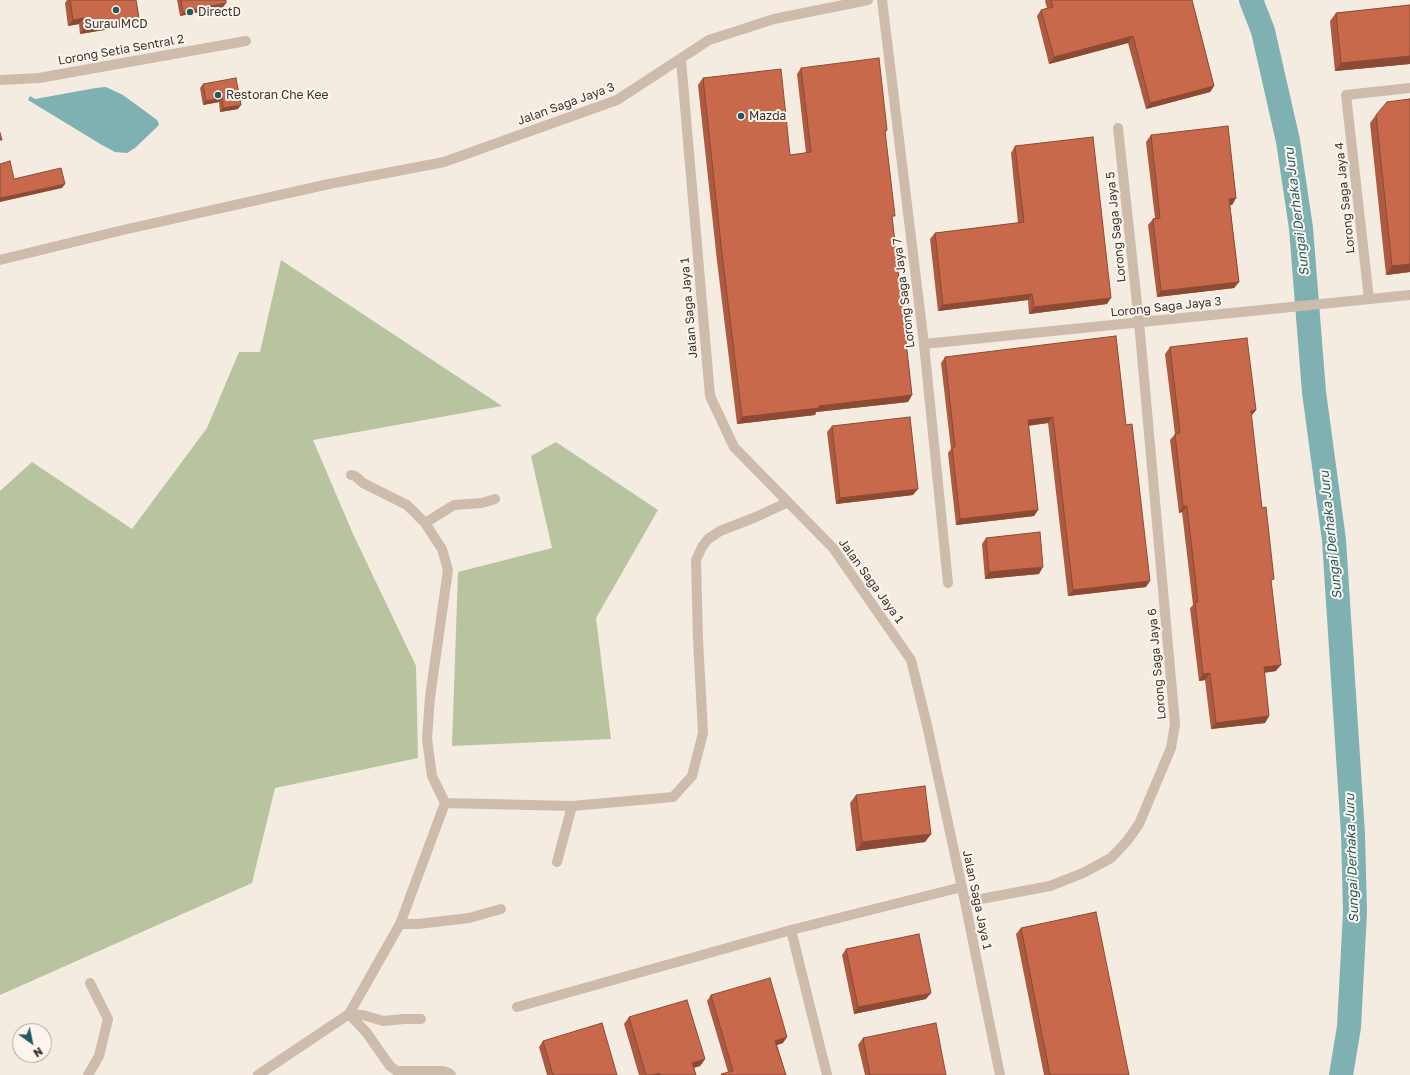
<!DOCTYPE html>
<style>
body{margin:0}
#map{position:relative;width:1410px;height:1075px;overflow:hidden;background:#f4ebe1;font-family:"Golos Text",sans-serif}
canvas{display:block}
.north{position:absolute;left:12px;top:1023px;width:40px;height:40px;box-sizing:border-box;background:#fbf5ee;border:1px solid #aea6a0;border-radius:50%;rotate:147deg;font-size:11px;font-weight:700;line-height:16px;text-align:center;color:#3b302b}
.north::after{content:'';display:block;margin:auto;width:14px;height:18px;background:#1f5a5e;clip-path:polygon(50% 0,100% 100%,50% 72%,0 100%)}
</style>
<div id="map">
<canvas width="1410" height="1075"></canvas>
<div class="north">N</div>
</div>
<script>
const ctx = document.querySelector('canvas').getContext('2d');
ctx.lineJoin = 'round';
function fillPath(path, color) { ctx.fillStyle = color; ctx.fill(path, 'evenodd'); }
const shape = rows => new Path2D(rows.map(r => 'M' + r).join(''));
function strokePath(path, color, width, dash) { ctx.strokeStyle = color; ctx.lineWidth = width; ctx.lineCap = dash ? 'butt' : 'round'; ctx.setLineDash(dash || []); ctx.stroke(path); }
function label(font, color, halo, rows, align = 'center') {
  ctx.font = font + ' "Golos Text",sans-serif'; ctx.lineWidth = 4; ctx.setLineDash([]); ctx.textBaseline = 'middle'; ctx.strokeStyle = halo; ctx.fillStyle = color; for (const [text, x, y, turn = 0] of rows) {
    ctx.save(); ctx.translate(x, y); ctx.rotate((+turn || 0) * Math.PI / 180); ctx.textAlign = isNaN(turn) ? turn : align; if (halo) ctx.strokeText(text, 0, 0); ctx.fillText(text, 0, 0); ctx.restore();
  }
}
const green = shape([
 [281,260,502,406,313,440,353,534,416,666,418,758,275,788,252,883,0,995,0,491,32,462,132,529,207,428,239,352,260,352],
 [556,442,658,510,596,618,611,739,452,746,458,572,552,548,531,456]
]);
const water = shape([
 [106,87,123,95,157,120,159,124,158,126,135,148,127,153,115,152,102,145,28,100,30,96,35,99,96,88]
]);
const river = shape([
 [1251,0,1263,31,1288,141,1301,228,1314,392,1334,540,1353,834,1355,912,1349,1027,1341,1075]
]);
const street = shape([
 [882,0,924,344,948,583],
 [681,60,710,396,734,447,833,548,911,660,927,725,965,902,1000,1075],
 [0,80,39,78,246,41],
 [0,260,123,230,329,184,444,162,617,100,709,40,774,19,868,0],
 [1369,299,1346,95,1410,88],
 [924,344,1410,295],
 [425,523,454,505,482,503,495,499],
 [445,803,572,806,673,797,692,776,703,733,698,639,696,560,702,547,708,539,720,531,756,517,788,502],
 [557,862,572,806],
 [965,902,1050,886,1083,873,1111,858,1127,841,1139,824,1171,748,1175,724,1139,322,1118,128],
 [400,924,418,924,469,918,501,909],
 [791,930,827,1075],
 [517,1007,791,930,962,887],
 [349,1014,366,1032,390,1066,397,1071,443,1071,449,1073,451,1075],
 [349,1014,363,1015,383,1021,404,1019,421,1019],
 [88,1075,99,1056,108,1019,90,983],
 [258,1075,349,1014,400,924,445,803,432,776,427,739,430,697,448,570,442,549,425,523,407,505,363,483,355,476,351,475]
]);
const wall = shape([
 [67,0,136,0,139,18,134,25,80,34,79,24,68,26,65,3],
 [177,0,226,0,226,3,223,7,180,16],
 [1046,0,1192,0,1214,86,1210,92,1146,109,1128,43,1049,64,1037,16,1041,10,1047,8,1045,1],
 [1410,5,1410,64,1335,71,1330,21,1336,13],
 [801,68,887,130,885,133,892,219,912,395,908,402,816,412,815,415,737,424,717,261,698,85,703,78,790,155,806,153,797,74],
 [203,84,238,109,220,112,219,102,203,105,200,88],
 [1410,99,1410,272,1386,275,1370,123,1376,115],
 [1151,135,1236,198,1232,205,1230,205,1239,282,1234,288,1157,297,1148,225,1153,219,1155,218,1146,142],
 [1015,146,1107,304,1029,314,1028,300,938,311,930,239,935,233,1018,223,1011,153],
 [1170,347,1256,410,1251,416,1271,583,1276,671,1264,673,1269,716,1265,723,1211,729,1205,680,1199,681,1190,608,1193,605,1182,512,1179,513,1170,440,1175,434,1165,354],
 [945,357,1126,425,1146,587,1068,596,1048,423,1028,426,1038,510,1034,516,956,525,948,453,951,449,941,363],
 [832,426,913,495,836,504,827,432],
 [986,538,1039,574,985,579,982,544],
 [856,795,931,834,925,842,856,851,850,803],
 [1021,928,1129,1075,1044,1075,1016,934],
 [846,949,926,999,854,1014,842,955],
 [711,995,783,1043,777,1045,786,1075,721,1075,728,1072,707,1001],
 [629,1017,705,1059,700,1066,694,1068,696,1075,639,1075,624,1024],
 [863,1038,946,1075,865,1075,858,1045],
 [543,1041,617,1075,547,1075,539,1047]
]);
const shadedWall = shape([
 [226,3,223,7,180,16,183,12],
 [84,18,79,24,68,26,73,20],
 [139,18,134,25,80,34,85,27],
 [1133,36,1128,43,1049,64,1054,57],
 [1410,56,1410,64,1335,71,1341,63],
 [1214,86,1210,92,1146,109,1150,103],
 [222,98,219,102,203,105,206,101],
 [241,105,238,109,220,112,223,108],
 [65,184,62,188,0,202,0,198],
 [1236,198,1232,205,1225,206,1229,199],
 [1410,264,1410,272,1386,275,1392,266],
 [1239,282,1234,288,1157,297,1161,291],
 [1032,294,1028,300,938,311,943,305],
 [1111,298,1107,304,1029,314,1034,307],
 [912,395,908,402,816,412,815,415,737,424,742,417,819,406],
 [1256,410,1251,416,1251,411],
 [1053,417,1048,423,1023,426,1028,420],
 [918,489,913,495,836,504,840,498],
 [1183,506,1187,506,1182,512,1179,513],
 [1038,510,1034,516,956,525,960,519],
 [1043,567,1039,574,985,579,989,572],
 [1150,581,1146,587,1068,596,1073,590],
 [1281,665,1276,671,1259,673,1264,667],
 [1210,673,1205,680,1199,681,1203,674],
 [1269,716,1265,723,1211,729,1216,723],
 [931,834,925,842,856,851,862,842],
 [931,993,926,999,854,1014,858,1007],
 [787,1037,783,1043,771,1047,775,1041],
 [705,1059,700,1066,688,1069,692,1063],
 [660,1073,658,1075,652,1075]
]);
const building = shape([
 [70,0,136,0,139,18,85,27,84,18,73,20,70,0],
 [181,0,226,0,226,3,183,12,181,0],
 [1051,0,1192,0,1214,86,1150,103,1133,36,1054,57,1041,10,1053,7,1051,0],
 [1410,5,1410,56,1341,63,1336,13,1410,5],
 [879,58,887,130,885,131,895,216,892,216,912,395,819,406,819,408,742,417,722,254,703,78,781,69,790,155,811,152,801,68,879,58],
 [236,78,241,105,223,108,222,98,206,101,203,84,236,78],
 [1410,99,1410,264,1392,266,1376,115,1387,102,1410,99],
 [1228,126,1236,198,1229,199,1239,282,1161,291,1153,219,1160,218,1151,135,1228,126],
 [0,133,2,140,0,140,0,133],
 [1093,137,1111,298,1034,307,1032,294,943,305,935,233,1024,222,1015,146,1093,137],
 [10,161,14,179,61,168,65,184,0,198,0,164,10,161],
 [1116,336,1126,425,1132,424,1150,581,1073,590,1053,417,1028,420,1038,510,960,519,952,447,955,447,945,357,1116,336],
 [1247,338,1256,410,1251,411,1262,508,1266,507,1274,579,1271,580,1281,665,1264,667,1269,716,1216,723,1210,673,1203,674,1195,602,1198,602,1187,506,1183,506,1175,434,1180,433,1170,347,1247,338],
 [910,417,918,489,840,498,832,426,910,417],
 [1040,532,1043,567,989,572,986,538,1040,532],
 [925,786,931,834,862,842,856,795,925,786],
 [1096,912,1129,1075,1050,1075,1021,928,1096,912],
 [919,934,931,993,858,1007,846,949,919,934],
 [770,978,787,1037,775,1041,786,1075,722,1075,721,1074,733,1071,711,995,770,978],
 [687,1000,705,1059,692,1063,696,1075,660,1075,660,1073,652,1075,646,1075,629,1017,687,1000],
 [602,1023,617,1075,553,1075,543,1041,602,1023],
 [936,1023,946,1075,870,1075,863,1038,936,1023]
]);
const markers = [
 [116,10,4,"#1f5a5e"],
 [190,12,4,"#1f5a5e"],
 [218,95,4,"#1f5a5e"],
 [741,116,4,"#1f5a5e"]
];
const poiNames = [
 ["DirectD",198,12],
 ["Surau MCD",116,24,"center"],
 ["Restoran Che Kee",226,95],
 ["Mazda",749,116]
];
const streetNames = [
 ["Lorong Setia Sentral 2",121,50,-10],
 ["Jalan Saga Jaya 3",566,104,-20],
 ["Lorong Saga Jaya 4",1345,198,-96],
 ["Lorong Saga Jaya 5",1116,227,-96],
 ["Lorong Saga Jaya 7",904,293,-97],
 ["Lorong Saga Jaya 3",1166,307,-6],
 ["Jalan Saga Jaya 1",689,308,-95],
 ["Jalan Saga Jaya 1",871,581,54],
 ["Lorong Saga Jaya 6",1157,664,-95],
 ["Jalan Saga Jaya 1",977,900,78]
];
const waterNames = [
 ["Sungai Derhaka Juru",1297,212,-97],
 ["Sungai Derhaka Juru",1331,535,-96],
 ["Sungai Derhaka Juru",1352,858,-92]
];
fillPath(green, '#b8c4a0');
fillPath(water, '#7fb0b2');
strokePath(river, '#7fb0b2', 24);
strokePath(street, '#cdbbac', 10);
fillPath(wall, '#ac5a40');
fillPath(shadedWall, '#8c4a34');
fillPath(building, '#c8694b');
strokePath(building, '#8c4a34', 1);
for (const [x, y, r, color] of markers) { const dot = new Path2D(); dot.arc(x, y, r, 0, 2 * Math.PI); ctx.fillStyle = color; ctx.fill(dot); strokePath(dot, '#fbf5ee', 1.5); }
label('12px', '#3b302b', '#fbf5ee', poiNames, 'left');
label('12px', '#3b302b', '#fbf5ee', streetNames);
label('italic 13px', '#1f5a5e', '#fbf5ee', waterNames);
</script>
